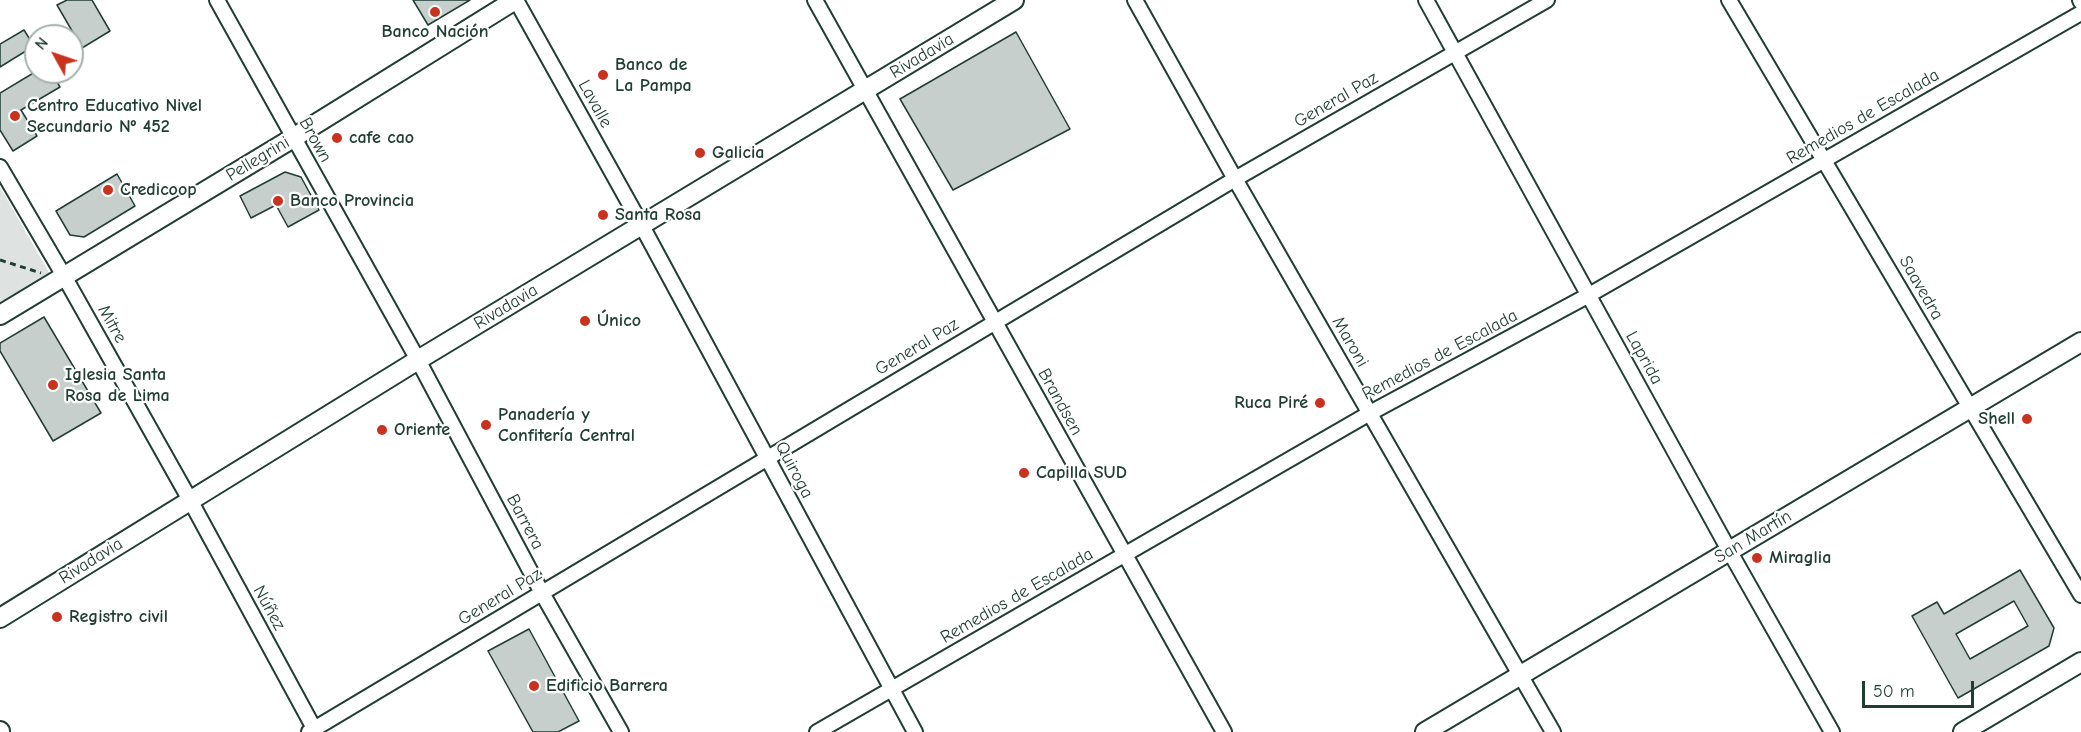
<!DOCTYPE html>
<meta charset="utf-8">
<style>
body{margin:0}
#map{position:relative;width:2081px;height:732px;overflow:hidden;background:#fff;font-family:"Comic Neue",sans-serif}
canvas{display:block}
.north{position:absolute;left:24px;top:24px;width:60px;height:60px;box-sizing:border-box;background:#fff;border:2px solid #a5b1ae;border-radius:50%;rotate:310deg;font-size:16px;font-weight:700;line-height:24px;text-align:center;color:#1f3d34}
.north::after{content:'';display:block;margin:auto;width:21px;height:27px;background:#c8321e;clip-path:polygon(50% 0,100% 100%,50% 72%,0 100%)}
.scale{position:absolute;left:1862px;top:681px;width:112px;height:27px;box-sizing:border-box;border:3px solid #1f3d34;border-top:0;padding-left:8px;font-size:18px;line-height:21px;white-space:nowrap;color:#1f3d34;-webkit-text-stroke:4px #fff;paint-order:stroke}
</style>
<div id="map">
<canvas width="2081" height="732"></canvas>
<div class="north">N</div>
<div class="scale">50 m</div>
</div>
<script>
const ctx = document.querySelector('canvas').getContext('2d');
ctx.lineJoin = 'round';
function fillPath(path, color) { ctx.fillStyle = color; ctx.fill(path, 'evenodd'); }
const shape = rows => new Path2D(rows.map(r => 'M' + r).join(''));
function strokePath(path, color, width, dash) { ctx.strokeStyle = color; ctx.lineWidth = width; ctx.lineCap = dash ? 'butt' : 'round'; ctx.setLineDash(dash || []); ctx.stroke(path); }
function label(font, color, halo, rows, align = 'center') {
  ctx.font = font + ' "Comic Neue",sans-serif'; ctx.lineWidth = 4.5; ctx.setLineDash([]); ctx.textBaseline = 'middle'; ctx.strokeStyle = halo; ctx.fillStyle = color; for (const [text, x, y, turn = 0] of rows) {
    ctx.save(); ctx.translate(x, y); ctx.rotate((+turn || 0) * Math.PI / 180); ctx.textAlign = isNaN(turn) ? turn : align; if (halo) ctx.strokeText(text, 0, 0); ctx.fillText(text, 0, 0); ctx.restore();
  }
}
const green = shape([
 [0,187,51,276,0,305]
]);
const building = shape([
 [67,0,92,0,110,31,82,48,57,5,67,0],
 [413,0,470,0,428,25,413,0],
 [24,30,34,46,0,67,0,44,24,30],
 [1016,32,1070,129,953,190,900,99,1016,32],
 [35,72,51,72,60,87,21,110,37,136,13,151,0,130,0,93,35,72],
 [285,172,301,177,319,210,288,227,276,205,251,218,240,196,285,172],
 [117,174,135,206,84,237,70,235,56,211,117,174],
 [44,317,101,413,53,441,0,351,0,343,44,317],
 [2020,570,2054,628,2049,646,1958,698,1912,616,1937,602,1944,614,2020,570],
 [2014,601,2028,626,1970,659,1956,634,2014,601],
 [529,629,579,721,558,732,533,732,488,651,529,629]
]);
const path = shape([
 [0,260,41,273]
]);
const street = shape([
 [217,0,418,360,542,593,621,732],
 [516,0,642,226,915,732],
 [815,0,1224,732],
 [1135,0,1235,179,1553,732],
 [1426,0,1730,552,1832,732],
 [1729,0,2081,595],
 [2080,0,2081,2],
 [0,167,64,276,190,500,316,732],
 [309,732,1235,179,1547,0],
 [817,732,1370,413,1589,295,2081,13]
]);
const secondary = shape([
 [0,315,293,138,515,0],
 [0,618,418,360,1014,0],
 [0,731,0,732],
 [1425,732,2081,342],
 [1963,732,2081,662]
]);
const markers = [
 [435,12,6,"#c8321e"],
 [603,75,6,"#c8321e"],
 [15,116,6,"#c8321e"],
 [337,138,6,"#c8321e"],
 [700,153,6,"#c8321e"],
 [108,190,6,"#c8321e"],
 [278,201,6,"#c8321e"],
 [603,215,6,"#c8321e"],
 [585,321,6,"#c8321e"],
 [53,385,6,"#c8321e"],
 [1320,403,6,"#c8321e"],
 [2027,419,6,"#c8321e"],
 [486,425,6,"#c8321e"],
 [382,430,6,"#c8321e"],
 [1024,473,6,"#c8321e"],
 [1757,558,6,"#c8321e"],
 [57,617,6,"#c8321e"],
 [534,686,6,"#c8321e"]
];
const poiNames = [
 ["Banco Nación",435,32,"center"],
 ["Banco de",615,65],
 ["La Pampa",615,86],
 ["Centro Educativo Nivel",27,106],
 ["Secundario Nº 452",27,127],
 ["cafe cao",349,138],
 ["Galicia",712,153],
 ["Credicoop",120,190],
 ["Banco Provincia",290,201],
 ["Santa Rosa",615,215],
 ["Único",597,321],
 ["Iglesia Santa",65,375],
 ["Rosa de Lima",65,396],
 ["Ruca Piré",1308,403,"right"],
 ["Panadería y",498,415],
 ["Confitería Central",498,436],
 ["Shell",2015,419,"right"],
 ["Oriente",394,430],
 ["Capilla SUD",1036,473],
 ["Miraglia",1769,558],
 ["Registro civil",69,617],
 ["Edificio Barrera",546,686]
];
const streetNames = [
 ["Rivadavia",922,56,-31],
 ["General Paz",1336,100,-30],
 ["Lavalle",595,104,61],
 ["Remedios de Escalada",1863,117,-30],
 ["Brown",315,140,61],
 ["Pellegrini",258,159,-31],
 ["Saavedra",1921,288,60],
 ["Rivadavia",506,307,-31],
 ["Mitre",112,324,61],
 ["Maroni",1350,342,60],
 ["General Paz",917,347,-31],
 ["Remedios de Escalada",1440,355,-28],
 ["Laprida",1644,358,61],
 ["Brandsen",1060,402,61],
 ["Quiroga",794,470,62],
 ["Barrera",525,522,62],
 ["San Martín",1753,537,-31],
 ["Rivadavia",91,561,-32],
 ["Remedios de Escalada",1017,596,-30],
 ["General Paz",500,597,-31],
 ["Núñez",269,608,61]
];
fillPath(green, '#dee3e2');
fillPath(building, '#c7cfcc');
strokePath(building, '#1f3d34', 1.5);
strokePath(street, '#1f3d34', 18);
strokePath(secondary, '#1f3d34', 22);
strokePath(path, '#1f3d34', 3, [6, 4.5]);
strokePath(street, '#fff', 14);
strokePath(secondary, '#fff', 18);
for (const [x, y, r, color] of markers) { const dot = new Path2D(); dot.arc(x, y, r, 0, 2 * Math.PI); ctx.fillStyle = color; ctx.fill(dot); strokePath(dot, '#fff', 2); }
label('bold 18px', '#1f3d34', '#fff', poiNames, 'left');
label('18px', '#1f3d34', '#fff', streetNames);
</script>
